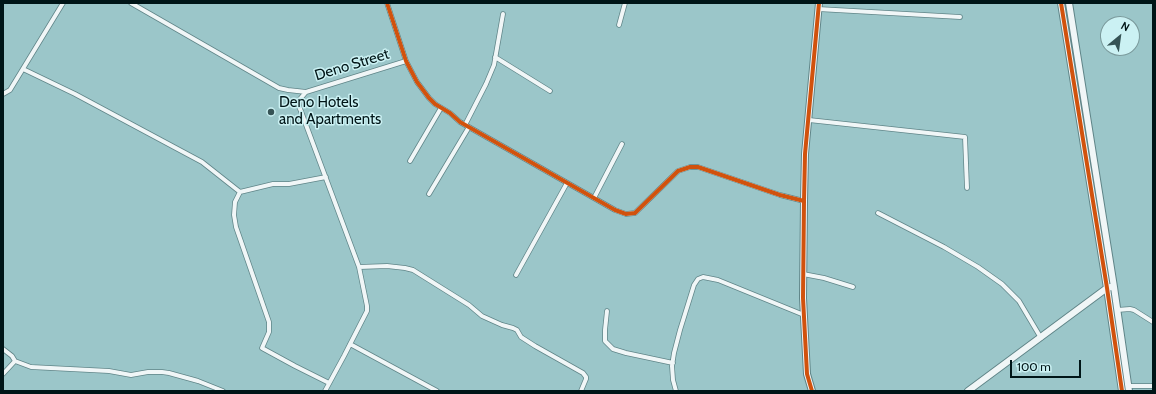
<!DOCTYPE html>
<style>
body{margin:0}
#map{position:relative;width:1156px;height:394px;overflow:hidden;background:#9bc6c9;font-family:Cabin,sans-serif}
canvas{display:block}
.frame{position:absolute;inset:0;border:4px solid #001517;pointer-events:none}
.north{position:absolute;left:1100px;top:16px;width:40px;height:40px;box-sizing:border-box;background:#cbf1f3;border:1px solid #7a999b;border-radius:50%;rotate:29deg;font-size:11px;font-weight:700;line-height:16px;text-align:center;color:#001517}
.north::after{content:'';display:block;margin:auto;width:14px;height:18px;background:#365355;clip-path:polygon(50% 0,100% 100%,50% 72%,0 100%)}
.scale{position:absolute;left:1010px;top:360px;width:71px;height:18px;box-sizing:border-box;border:2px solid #001517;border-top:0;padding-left:5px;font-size:12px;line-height:14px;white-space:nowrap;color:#001517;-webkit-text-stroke:3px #cbf1f3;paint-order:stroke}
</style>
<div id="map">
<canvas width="1156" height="394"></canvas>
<div class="frame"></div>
<div class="north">N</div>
<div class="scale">100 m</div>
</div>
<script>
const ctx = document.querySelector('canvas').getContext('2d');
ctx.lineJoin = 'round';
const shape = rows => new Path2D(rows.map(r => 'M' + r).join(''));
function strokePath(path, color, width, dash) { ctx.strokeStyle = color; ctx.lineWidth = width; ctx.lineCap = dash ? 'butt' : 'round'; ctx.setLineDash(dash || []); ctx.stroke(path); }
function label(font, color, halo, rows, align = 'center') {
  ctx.font = font + ' Cabin,sans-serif'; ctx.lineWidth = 3; ctx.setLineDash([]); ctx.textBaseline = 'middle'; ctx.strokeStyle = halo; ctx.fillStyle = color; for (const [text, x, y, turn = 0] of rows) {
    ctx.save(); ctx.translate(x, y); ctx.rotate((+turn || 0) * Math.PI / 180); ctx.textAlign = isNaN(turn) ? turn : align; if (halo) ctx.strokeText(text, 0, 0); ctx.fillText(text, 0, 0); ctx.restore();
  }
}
const street = shape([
 [131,3,279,88,288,90,306,92,406,61],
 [387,3,406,61,417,82,429,98,435,104,450,113,460,122,615,210,626,214,635,213,678,171,690,167,698,167,780,195,804,201],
 [818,9,960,17],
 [619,25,625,3],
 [495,57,550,91],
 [23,69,75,94,202,162,240,192],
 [306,92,300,99,299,106,359,267,367,306,367,311,344,356,325,391],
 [3,94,10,90,63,3],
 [809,120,965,137,967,188],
 [465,125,486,84,494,65,503,14],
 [410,161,441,108],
 [240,192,235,202,234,215,236,227,269,322,269,332,262,348,295,366,329,383],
 [240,192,273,184,289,184,326,177],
 [429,194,469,127],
 [594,198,622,144],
 [878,213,944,247,978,267,1002,284,1019,301,1041,338],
 [359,267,387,266,405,268,413,270,469,305,482,316,502,325,513,328,517,330,521,337,535,346,583,373,586,377,586,379,581,391],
 [803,274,824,278,853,287],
 [516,275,567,183],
 [1117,310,1130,309,1134,310,1153,322],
 [607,311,605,330,605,341,613,349,626,353,673,363],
 [350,344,437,391],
 [3,349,12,356,15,361],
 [3,374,15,361,31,367,109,371,131,375,148,372,162,372,169,373,198,381,223,391],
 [1128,386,1153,386],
 [676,391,673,380,672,366,674,353,680,330,694,285,698,279,703,277,718,280,804,315]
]);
const secondary = shape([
 [1061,3,1107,288,1122,391],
 [1069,3,1114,287,1129,391],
 [812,391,807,374,803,298,804,201,805,154,819,3],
 [968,391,1107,288,1111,287]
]);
const cycleway = shape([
 [387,3,406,61,417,82,429,98,435,104,450,113,460,122,615,210,626,214,635,213,678,171,690,167,698,167,780,195,804,201],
 [1061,3,1107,288,1122,391],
 [812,391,807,374,803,298,804,201,805,154,819,3]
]);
const markers = [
 [271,112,4,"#365355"]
];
const streetNames = [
 ["Deno Street",352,65,-17]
];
const poiNames = [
 ["Deno Hotels",279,103],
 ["and Apartments",279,120]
];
strokePath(street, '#608588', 5.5);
strokePath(secondary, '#608588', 8);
strokePath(street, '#f0f6f7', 4);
strokePath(secondary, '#f0f6f7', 6);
strokePath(cycleway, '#d1520d', 4);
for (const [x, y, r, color] of markers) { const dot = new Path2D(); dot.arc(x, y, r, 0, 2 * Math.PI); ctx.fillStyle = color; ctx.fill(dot); strokePath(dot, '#cbf1f3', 1.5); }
label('15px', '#001517', '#cbf1f3', streetNames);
label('15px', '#001517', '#cbf1f3', poiNames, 'left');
</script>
